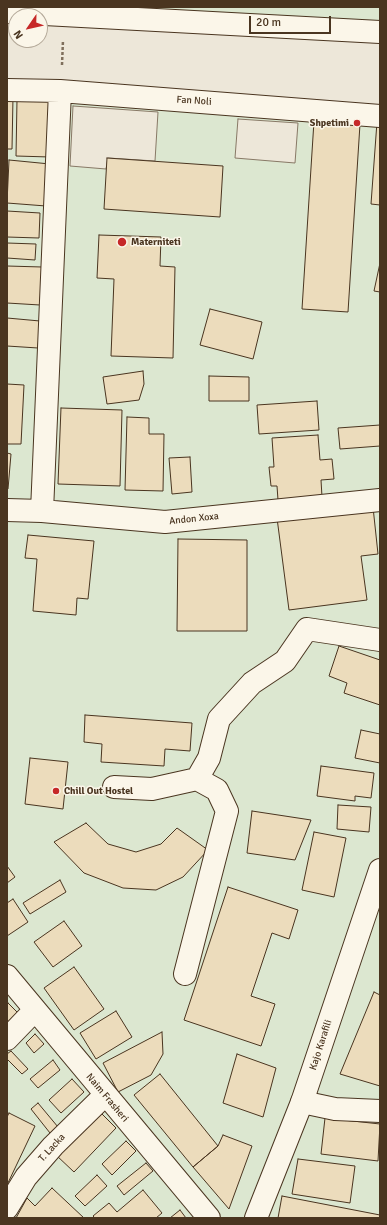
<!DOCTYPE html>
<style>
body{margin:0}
#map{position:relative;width:387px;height:1225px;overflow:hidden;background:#fbf6e9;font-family:Signika,sans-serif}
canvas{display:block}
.frame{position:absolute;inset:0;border:8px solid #4a3520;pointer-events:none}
.north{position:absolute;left:8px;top:8px;width:40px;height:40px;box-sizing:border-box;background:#fbf6e9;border:1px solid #b4a999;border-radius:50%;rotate:236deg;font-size:11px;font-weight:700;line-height:16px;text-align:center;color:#4a3520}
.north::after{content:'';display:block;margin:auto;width:14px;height:18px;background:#c62828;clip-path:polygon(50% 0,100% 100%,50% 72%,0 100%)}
.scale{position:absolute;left:249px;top:16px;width:82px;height:18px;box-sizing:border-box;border:2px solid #4a3520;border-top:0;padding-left:5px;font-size:12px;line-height:14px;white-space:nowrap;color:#4a3520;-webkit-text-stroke:3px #fbf6e9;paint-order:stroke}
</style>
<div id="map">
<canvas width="387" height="1225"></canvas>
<div class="frame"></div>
<div class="north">N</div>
<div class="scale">20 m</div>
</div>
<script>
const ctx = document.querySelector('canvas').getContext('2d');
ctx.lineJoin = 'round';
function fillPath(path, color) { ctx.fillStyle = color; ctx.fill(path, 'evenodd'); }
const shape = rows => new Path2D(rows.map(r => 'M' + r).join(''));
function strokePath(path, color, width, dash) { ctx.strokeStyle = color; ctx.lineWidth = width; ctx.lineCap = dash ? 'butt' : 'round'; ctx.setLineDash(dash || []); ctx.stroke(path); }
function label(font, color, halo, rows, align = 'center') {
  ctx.font = font + ' Signika,sans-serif'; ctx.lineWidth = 3; ctx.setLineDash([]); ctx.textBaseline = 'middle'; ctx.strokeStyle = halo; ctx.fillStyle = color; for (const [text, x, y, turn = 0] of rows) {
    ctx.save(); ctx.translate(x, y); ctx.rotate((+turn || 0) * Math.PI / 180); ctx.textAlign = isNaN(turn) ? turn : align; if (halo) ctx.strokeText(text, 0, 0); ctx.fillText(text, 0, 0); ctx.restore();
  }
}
const green = shape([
 [7,7,380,7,380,1218,7,1218,7,7],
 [16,16,40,16,40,40,16,40,16,16]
]);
const parking = shape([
 [7,17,16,17,16,40,40,40,40,18,380,38,380,109,7,85,7,17],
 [73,106,158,112,155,161,108,158,106,169,70,166,73,106],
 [238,119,298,123,295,163,235,158,238,119]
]);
const building = shape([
 [7,97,13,97,12,149,7,149,7,97],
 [17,100,51,101,50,157,16,156,17,100],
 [314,121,360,124,348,312,302,309,314,121],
 [377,122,380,122,380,205,371,204,377,122],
 [107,158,223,166,220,217,104,209,107,158],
 [9,160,50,164,46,206,7,203,9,160],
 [7,211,40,213,39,238,7,237,7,211],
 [99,235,161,237,160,266,175,267,173,358,111,356,114,279,97,278,99,235],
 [7,243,36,244,35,260,7,258,7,243],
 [380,263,380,292,374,291,380,263],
 [7,266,42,267,40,305,7,303,7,266],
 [210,309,262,322,253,359,200,345,210,309],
 [7,318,40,321,38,348,7,346,7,318],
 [143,371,144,384,139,400,107,404,103,377,143,371],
 [209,376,249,377,249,401,209,401,209,376],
 [7,384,24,385,21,444,7,444,7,384],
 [317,401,319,430,259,434,257,405,317,401],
 [61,408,122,410,120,486,58,484,61,408],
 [127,417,149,418,149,434,164,434,163,491,125,490,127,417],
 [380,425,380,446,340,449,338,428,380,425],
 [318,435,320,460,332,459,334,479,321,480,322,497,278,500,277,486,271,486,269,467,274,467,272,438,318,435],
 [7,453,11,454,8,489,7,489,7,453],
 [190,457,192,492,172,494,169,458,190,457],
 [373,507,378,554,361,556,367,600,289,610,277,518,373,507],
 [28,535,94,541,88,599,77,598,76,615,33,611,37,559,25,558,28,535],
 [178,539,247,540,247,631,177,631,178,539],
 [339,646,380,660,380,705,344,693,347,683,329,676,339,646],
 [85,715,192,723,190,751,165,749,164,766,101,762,102,744,84,742,85,715],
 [361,730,380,734,380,763,355,758,361,730],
 [30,758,68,762,63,809,25,804,30,758],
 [321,766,374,773,371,798,355,796,355,801,317,796,321,766],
 [338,805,371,807,369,832,337,829,338,805],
 [252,811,311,820,295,860,247,853,252,811],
 [86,823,108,844,136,852,161,844,177,828,208,850,183,877,156,890,123,888,84,873,54,842,86,823],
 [314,832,346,838,334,897,302,890,314,832],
 [7,866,15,877,7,883,7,866],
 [60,880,66,892,30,914,23,903,60,880],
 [228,887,298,910,289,939,272,933,251,996,275,1004,261,1046,184,1020,228,887],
 [13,899,28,922,7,936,7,903,13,899],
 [64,921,82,946,53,967,34,942,64,921],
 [74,967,104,1009,74,1030,44,988,74,967],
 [374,992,380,995,380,1086,340,1074,374,992],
 [8,1003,20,1015,7,1027,7,1004,8,1003],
 [116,1011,132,1037,96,1059,80,1033,116,1011],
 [162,1032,163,1054,151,1075,118,1092,103,1063,162,1032],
 [35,1034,44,1044,34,1053,26,1043,35,1034],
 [11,1051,28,1069,22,1074,7,1059,7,1054,11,1051],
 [237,1054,276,1068,263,1117,223,1103,237,1054],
 [53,1060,60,1070,38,1088,30,1079,53,1060],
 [160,1074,218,1146,193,1167,134,1095,160,1074],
 [72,1079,84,1092,61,1113,49,1100,72,1079],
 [38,1103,58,1127,50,1133,31,1109,38,1103],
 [98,1110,116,1128,74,1172,56,1155,98,1110],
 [9,1113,35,1126,7,1185,7,1117,9,1113],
 [325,1118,380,1124,378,1161,321,1154,325,1118],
 [223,1135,252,1146,229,1209,193,1167,218,1146,223,1135],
 [126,1141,136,1151,112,1175,102,1164,126,1141],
 [298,1159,355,1166,350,1203,292,1194,298,1159],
 [146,1163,153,1171,124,1195,117,1186,146,1163],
 [97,1175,107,1186,85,1206,75,1196,97,1175],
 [52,1188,84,1218,16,1218,27,1198,35,1206,52,1188],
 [143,1190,162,1213,156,1218,95,1218,93,1216,109,1203,117,1212,143,1190],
 [282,1196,380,1215,380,1218,278,1218,282,1196],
 [180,1210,186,1218,170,1218,180,1210]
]);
const path = shape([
 [62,65,63,40]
]);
const minor = shape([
 [7,12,380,32],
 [7,90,60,91,380,116],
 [7,510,42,511,165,522,380,500],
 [42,511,60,91],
 [114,787,152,789,197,779,209,758,219,719,252,683,285,661,307,629,380,640],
 [185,974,227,811,217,790,197,779],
 [7,976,209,1218],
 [7,1039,34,1011],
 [302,1102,335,1109,380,1111],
 [7,1208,26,1177,53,1146,105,1095]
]);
const primary = shape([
 [256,1218,302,1102,380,870]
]);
const markers = [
 [357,123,4,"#c62828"],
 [122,242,5,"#c62828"],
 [56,791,4,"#c62828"]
];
const streetNames = [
 ["Fan Noli",194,101,4],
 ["Andon Xoxa",194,519,-6],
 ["Kajo Karafili",321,1045,-72],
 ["Naim Frasheri",107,1098,50],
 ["T. Lacka",52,1148,-47]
];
const poiNames = [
 ["Shpetimi",349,123,"right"],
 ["Materniteti",131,242],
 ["Chill Out Hostel",64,791]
];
fillPath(green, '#dce7d0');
strokePath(green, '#887966', 1);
fillPath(parking, '#ede7d9');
strokePath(parking, '#887966', 1);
fillPath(building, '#ecdcbc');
strokePath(building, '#4a3520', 1);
strokePath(minor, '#4a3520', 24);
strokePath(primary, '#4a3520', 24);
strokePath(path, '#7f6f5c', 2.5, [3, 2]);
strokePath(minor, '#fbf6e9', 22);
strokePath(primary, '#fbf6e9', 22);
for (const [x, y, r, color] of markers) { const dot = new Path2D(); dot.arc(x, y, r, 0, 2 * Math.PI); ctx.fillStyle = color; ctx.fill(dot); strokePath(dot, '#fbf6e9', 1.5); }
label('10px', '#4a3520', '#fbf6e9', streetNames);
label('bold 10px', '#4a3520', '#fbf6e9', poiNames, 'left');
</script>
